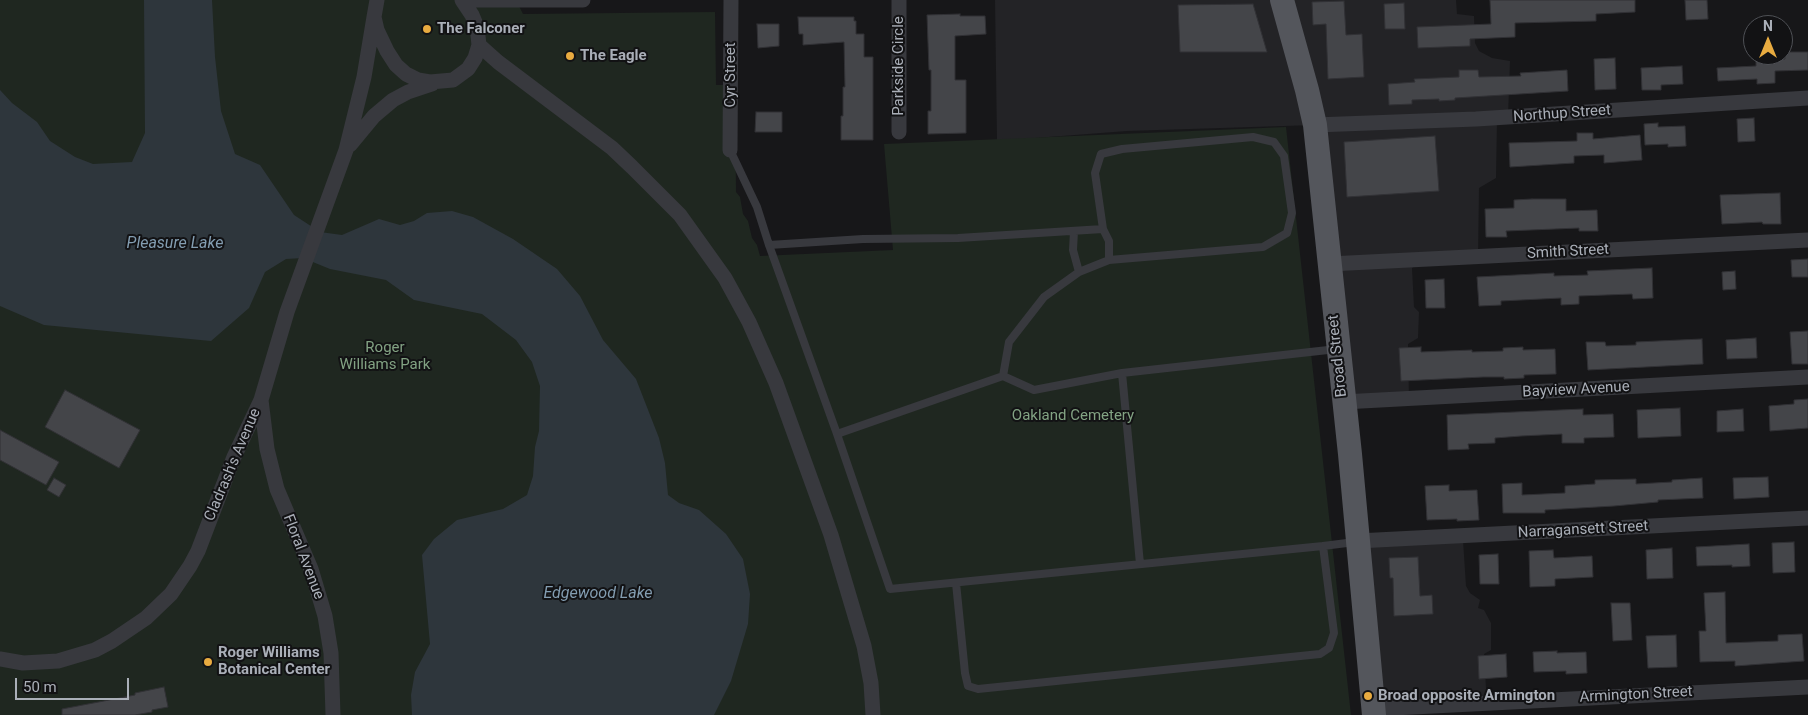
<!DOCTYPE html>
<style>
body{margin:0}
#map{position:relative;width:1808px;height:715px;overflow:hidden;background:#171719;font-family:Roboto,sans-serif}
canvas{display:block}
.north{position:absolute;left:1743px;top:15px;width:50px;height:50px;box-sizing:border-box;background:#121214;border:1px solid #4f5156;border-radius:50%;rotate:0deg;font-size:14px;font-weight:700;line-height:20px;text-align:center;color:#aaafb8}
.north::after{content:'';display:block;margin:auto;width:18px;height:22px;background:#e8ab40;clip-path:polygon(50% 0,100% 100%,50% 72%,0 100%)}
.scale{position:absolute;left:15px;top:678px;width:114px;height:22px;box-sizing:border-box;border:2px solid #aaafb8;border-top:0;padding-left:6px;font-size:15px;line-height:18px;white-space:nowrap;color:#aaafb8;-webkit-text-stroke:4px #121214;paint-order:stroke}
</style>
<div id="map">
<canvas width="1808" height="715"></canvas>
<div class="north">N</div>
<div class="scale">50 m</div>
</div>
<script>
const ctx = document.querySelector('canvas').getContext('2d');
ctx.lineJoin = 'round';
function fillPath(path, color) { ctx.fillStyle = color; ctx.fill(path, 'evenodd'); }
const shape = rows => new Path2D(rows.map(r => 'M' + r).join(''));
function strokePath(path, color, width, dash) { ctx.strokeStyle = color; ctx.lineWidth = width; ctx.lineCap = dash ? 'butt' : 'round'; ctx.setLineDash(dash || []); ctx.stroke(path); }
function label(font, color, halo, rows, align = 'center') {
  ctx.font = font + ' Roboto,sans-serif'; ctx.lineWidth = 4; ctx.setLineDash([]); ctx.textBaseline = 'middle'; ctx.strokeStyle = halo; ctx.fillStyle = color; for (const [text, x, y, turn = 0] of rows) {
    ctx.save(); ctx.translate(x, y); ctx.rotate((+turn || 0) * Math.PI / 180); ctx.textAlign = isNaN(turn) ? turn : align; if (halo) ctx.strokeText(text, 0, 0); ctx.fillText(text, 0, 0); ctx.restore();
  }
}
const built = shape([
 [995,0,1456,0,1457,14,1474,16,1475,43,1479,51,1492,58,1510,61,1508,117,1497,120,1496,178,1479,188,1478,260,1416,265,1412,268,1414,307,1419,312,1418,338,1408,344,1409,401,1343,402,1315,125,1127,131,997,141],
 [1463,540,1466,586,1470,593,1480,600,1478,608,1484,610,1491,623,1491,650,1484,654,1487,705,1374,709,1357,541]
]);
const green = shape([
 [0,0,516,0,523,14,715,12,716,85,733,85,735,90,736,192,740,197,743,214,748,221,752,238,757,245,760,256,893,250,884,144,1286,127,1351,715,0,715]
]);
const water = shape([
 [144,0,212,0,215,57,221,111,235,154,260,165,294,215,320,232,342,235,379,219,400,225,414,221,427,213,452,211,473,217,513,239,557,269,580,296,603,340,636,379,659,438,665,463,668,495,679,503,699,510,726,534,743,559,750,594,748,624,731,681,714,715,412,715,411,695,415,672,430,644,422,555,434,539,457,520,503,509,527,495,533,476,535,447,539,431,540,386,532,362,516,340,482,314,414,300,386,280,330,269,303,258,286,259,265,272,249,308,211,341,44,325,0,306,0,90,12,103,37,122,50,141,75,157,93,164,132,162,145,133]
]);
const building = shape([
 [1490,0,1635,0,1635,12,1596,14,1596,21,1515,23,1515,37,1470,39,1470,46,1418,48,1417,27,1491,24,1490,0],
 [1685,0,1707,0,1708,19,1686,20,1685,0],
 [1344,1,1346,35,1362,34,1364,77,1328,79,1326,24,1313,25,1312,2,1344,1],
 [1404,3,1405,29,1385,29,1384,4,1404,3],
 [1253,4,1267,52,1180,52,1178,5,1253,4],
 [960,14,960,16,985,16,986,34,955,36,955,80,966,80,966,133,928,134,928,111,931,111,931,70,929,70,927,15,960,14],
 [798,17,854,17,854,21,856,21,856,34,864,34,864,57,873,57,873,140,841,140,841,116,843,116,843,87,845,87,844,42,803,45,803,34,799,34,798,17],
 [757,24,779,24,779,46,758,48,757,24],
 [1784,52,1808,52,1808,70,1775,71,1775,83,1757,84,1757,79,1718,81,1717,68,1756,66,1756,60,1785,59,1784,52],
 [1615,58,1616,89,1595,90,1594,59,1615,58],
 [1682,66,1683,84,1661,85,1661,90,1642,90,1641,68,1682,66],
 [1459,70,1478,70,1479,77,1521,76,1520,73,1567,70,1568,91,1455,98,1455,100,1439,101,1439,99,1412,100,1412,104,1389,105,1388,84,1415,82,1414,79,1459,77,1459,70],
 [756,112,782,112,782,132,755,132,756,112],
 [1754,118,1755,141,1738,142,1737,119,1754,118],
 [1658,123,1658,127,1685,126,1686,146,1668,147,1668,144,1645,145,1644,124,1658,123],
 [1577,133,1593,133,1593,139,1640,135,1642,160,1604,163,1604,155,1574,156,1574,163,1510,167,1509,143,1577,141,1577,133],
 [1435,136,1439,191,1347,197,1344,142,1435,136],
 [1780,193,1781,224,1763,224,1762,222,1722,224,1720,195,1780,193],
 [1532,199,1566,199,1566,211,1597,210,1598,231,1579,231,1579,228,1506,231,1507,237,1486,237,1485,209,1514,208,1514,200,1532,199],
 [1808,259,1808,277,1792,277,1791,260,1808,259],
 [1652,268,1653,298,1633,299,1632,294,1579,296,1579,304,1561,305,1561,298,1501,301,1501,305,1479,306,1477,277,1554,273,1554,276,1588,275,1587,271,1652,268],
 [1735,271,1736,289,1723,290,1722,272,1735,271],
 [1444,279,1445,308,1426,308,1425,280,1444,279],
 [1808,331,1808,364,1792,364,1790,332,1808,331],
 [1756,338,1757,358,1727,359,1726,340,1756,338],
 [1702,339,1703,364,1588,370,1586,342,1605,342,1606,346,1636,345,1636,342,1702,339],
 [1421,347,1421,352,1472,350,1472,352,1503,351,1503,348,1523,347,1523,350,1555,349,1556,374,1524,375,1524,378,1504,379,1504,377,1483,377,1401,381,1399,348,1421,347],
 [65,390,140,430,119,468,45,427,65,390],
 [1808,399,1808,428,1770,431,1769,406,1794,404,1794,400,1808,399],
 [1680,408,1681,436,1638,438,1637,410,1680,408],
 [1583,409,1583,415,1613,414,1614,437,1584,438,1584,443,1562,443,1562,434,1521,436,1495,438,1495,443,1468,444,1469,449,1448,450,1447,415,1583,409],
 [1743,409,1744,431,1717,432,1717,411,1743,409],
 [0,430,59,462,46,485,0,460,0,430],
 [1768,477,1769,497,1734,499,1733,478,1768,477],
 [54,478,66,485,59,497,47,490,54,478],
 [1702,478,1703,498,1658,500,1658,502,1614,506,1545,510,1545,513,1503,513,1502,484,1522,483,1522,495,1565,493,1565,486,1595,484,1595,480,1636,479,1636,484,1672,482,1672,480,1702,478],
 [1449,485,1449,491,1477,490,1479,520,1457,521,1457,519,1427,520,1425,486,1449,485],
 [1794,542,1795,572,1773,573,1772,543,1794,542],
 [1749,544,1750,566,1732,567,1732,565,1697,566,1696,547,1749,544],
 [1672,548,1673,578,1647,579,1646,550,1672,548],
 [1553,550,1554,558,1592,556,1593,577,1555,579,1555,586,1530,587,1529,551,1553,550],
 [1498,554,1499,584,1480,584,1479,555,1498,554],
 [1418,557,1420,596,1432,595,1433,614,1394,616,1393,578,1390,578,1389,558,1418,557],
 [1725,592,1726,643,1778,641,1778,635,1802,634,1804,661,1735,666,1735,661,1700,662,1699,631,1706,631,1704,593,1725,592],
 [1611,603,1630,603,1632,640,1613,641,1611,603],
 [1676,635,1677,667,1648,668,1646,636,1676,635],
 [1557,651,1557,653,1586,652,1587,673,1566,674,1566,671,1534,672,1533,652,1557,651],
 [1506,654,1507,677,1479,679,1478,656,1506,654],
 [164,687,168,707,152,710,152,712,135,715,62,715,62,709,135,695,135,693,164,687]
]);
const service = shape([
 [730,150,757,207,769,245,837,434],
 [1103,229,1109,241,1109,260],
 [1074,231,1073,250,1079,272],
 [769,245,863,239,958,238,1103,229,1095,173,1101,154,1122,149,1253,137,1274,142,1284,156,1292,213,1287,233,1263,247,1109,260,1079,272,1044,297,1009,342,1003,376,1034,390,1122,373,1337,349],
 [1122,373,1140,564],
 [1003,376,837,434,890,589,1323,546,1355,542],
 [956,583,965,673,968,686,978,689,1320,654,1329,648,1334,633,1323,546]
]);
const minor = shape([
 [377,0,374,17,377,30,387,51,396,65,406,74,418,80,430,82,453,80,468,69,475,58,479,45,477,27,472,15,462,0],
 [471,0,583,0],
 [899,0,899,132],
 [479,45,498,62,612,148,632,167,680,215,725,278,749,322,776,383,831,535,864,646,871,683,873,715],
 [1315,125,1476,119,1808,98],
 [350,145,374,116,393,100,408,92,432,84],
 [730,150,731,0],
 [1329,264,1808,240],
 [261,400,267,449,277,489,311,569,325,616,331,653,333,715],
 [1343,402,1808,377],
 [1357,541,1808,518],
 [0,659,23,663,58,661,95,650,112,641,146,618,171,594,190,566,198,551,234,457,261,400,287,312,346,150,364,77,374,17],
 [1374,709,1808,687]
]);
const primary = shape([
 [1282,0,1307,90,1315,125,1350,454,1374,715]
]);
const markers = [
 [427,29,5,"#e8ab40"],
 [570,56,5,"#e8ab40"],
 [208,662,5,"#e8ab40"],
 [1368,696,5,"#e8ab40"]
];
const poiNames = [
 ["The Falconer",437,29],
 ["The Eagle",580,56],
 ["Roger Williams",218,653],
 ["Botanical Center",218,670],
 ["Broad opposite Armington",1378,696]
];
const streetNames = [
 ["Parkside Circle",899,66,-90],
 ["Cyr Street",731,75,-90],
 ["Northup Street",1562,114,-4],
 ["Smith Street",1568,252,-3],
 ["Broad Street",1338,356,-96],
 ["Bayview Avenue",1576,390,-3],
 ["Cladrash's Avenue",233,465,-67],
 ["Narragansett Street",1583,530,-3],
 ["Floral Avenue",303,557,69],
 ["Armington Street",1636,695,-3]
];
const parkNames = [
 ["Roger",385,348],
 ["Williams Park",385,365],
 ["Oakland Cemetery",1073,416]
];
const waterNames = [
 ["Pleasure Lake",175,244],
 ["Edgewood Lake",598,594]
];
fillPath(built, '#232326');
fillPath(green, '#1f2720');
fillPath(water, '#2e363c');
fillPath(building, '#444549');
strokePath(building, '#313135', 1);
strokePath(service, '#38393e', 8);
strokePath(minor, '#38393e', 15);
strokePath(primary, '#54565c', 24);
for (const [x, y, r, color] of markers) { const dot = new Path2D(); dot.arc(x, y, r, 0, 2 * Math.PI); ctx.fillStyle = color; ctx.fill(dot); strokePath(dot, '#121214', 2); }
label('bold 15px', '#aaafb8', '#121214', poiNames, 'left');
label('15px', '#aaafb8', '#121214', streetNames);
label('15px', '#82a283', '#121214', parkNames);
label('italic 16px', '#839db1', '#121214', waterNames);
</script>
